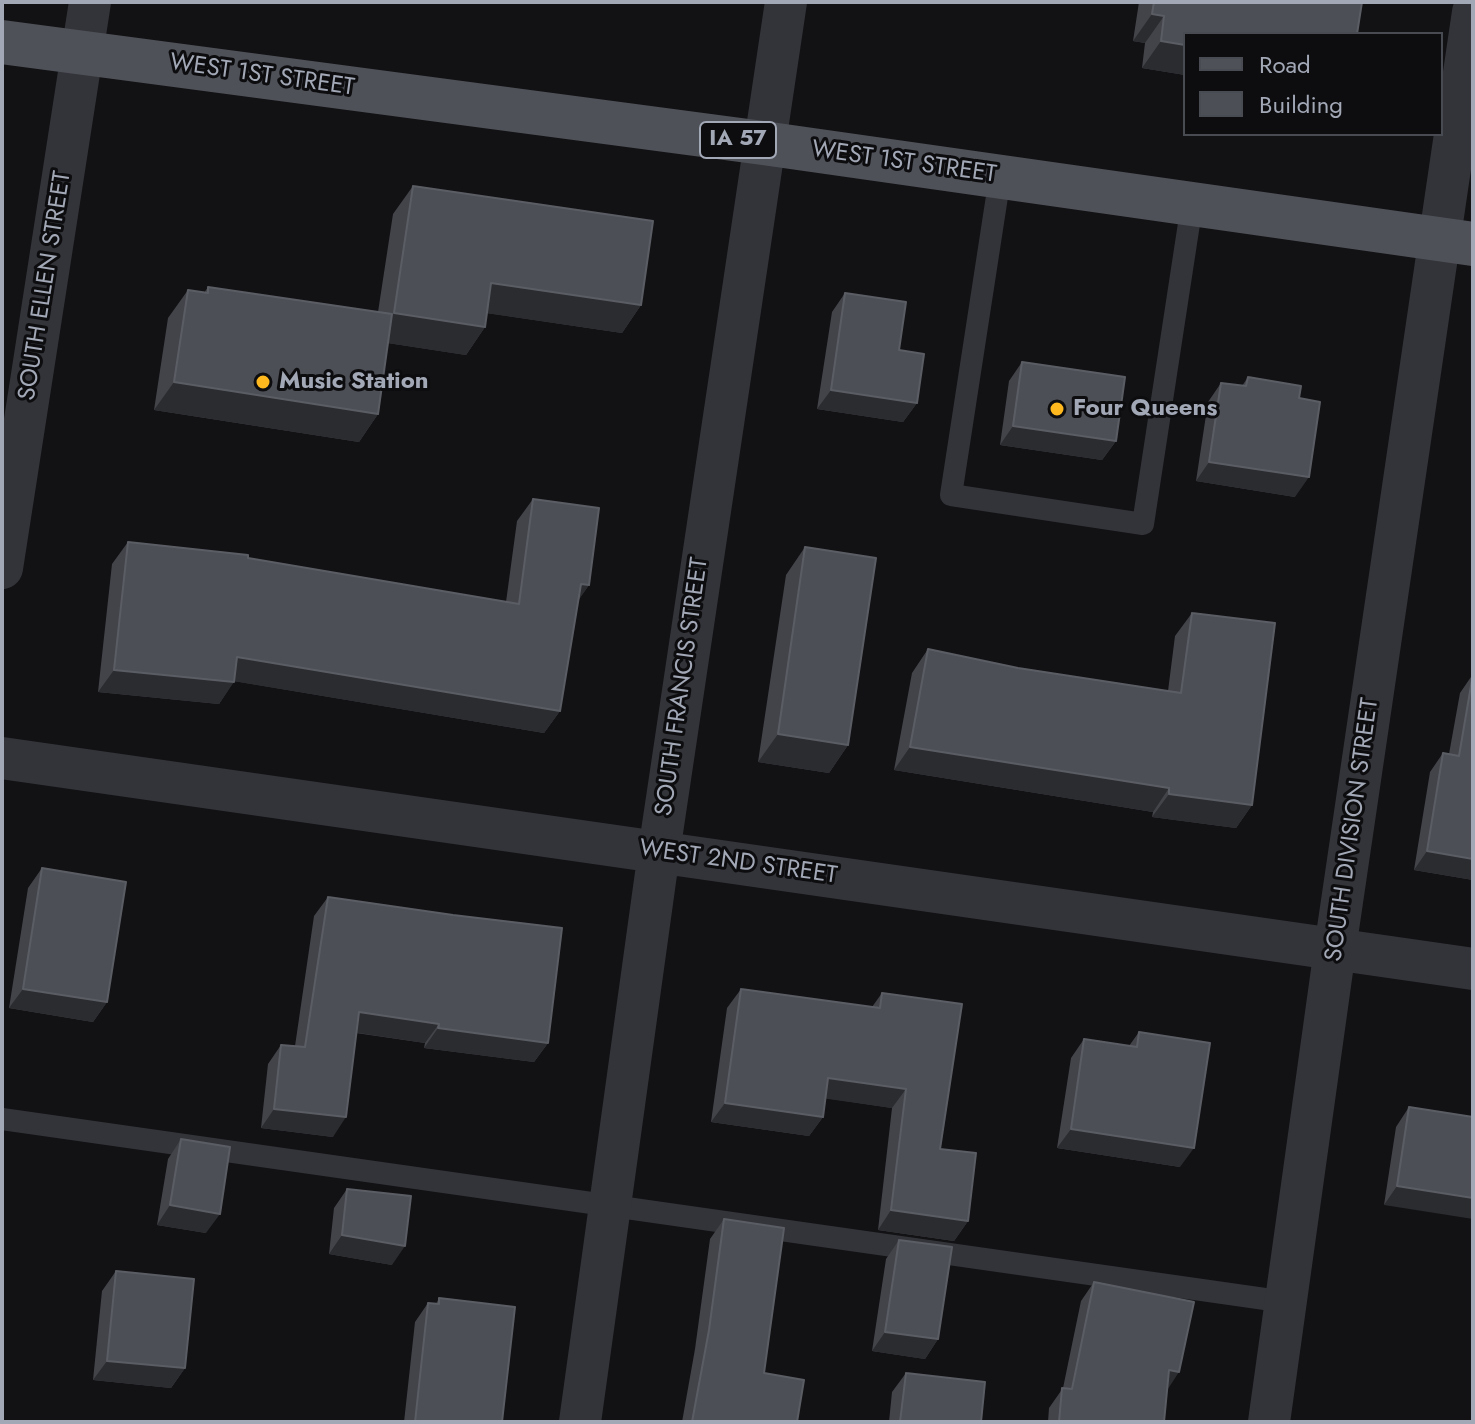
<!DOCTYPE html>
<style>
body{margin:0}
#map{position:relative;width:1475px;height:1424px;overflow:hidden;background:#121214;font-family:Jost,sans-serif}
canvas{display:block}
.frame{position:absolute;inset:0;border:4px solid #a2a8b6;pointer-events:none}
.legend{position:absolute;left:1183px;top:32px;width:260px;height:104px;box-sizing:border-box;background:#0d0d0f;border:2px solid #494b52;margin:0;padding:10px 14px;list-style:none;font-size:24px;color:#a2a8b6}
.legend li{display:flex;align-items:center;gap:16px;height:40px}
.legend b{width:40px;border:2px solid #494b52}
</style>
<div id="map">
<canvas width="1475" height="1424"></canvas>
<div class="frame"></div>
<ul class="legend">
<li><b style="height:10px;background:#4f5159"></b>Road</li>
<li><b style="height:22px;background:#4d4f56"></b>Building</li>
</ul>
</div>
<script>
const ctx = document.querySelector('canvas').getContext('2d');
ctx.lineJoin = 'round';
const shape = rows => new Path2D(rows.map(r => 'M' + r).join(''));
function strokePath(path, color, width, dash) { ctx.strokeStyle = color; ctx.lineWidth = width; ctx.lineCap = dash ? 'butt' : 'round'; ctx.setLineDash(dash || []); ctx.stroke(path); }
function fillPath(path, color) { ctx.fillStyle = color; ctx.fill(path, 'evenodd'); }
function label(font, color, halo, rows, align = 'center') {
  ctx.font = font + ' Jost,sans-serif'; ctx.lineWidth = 6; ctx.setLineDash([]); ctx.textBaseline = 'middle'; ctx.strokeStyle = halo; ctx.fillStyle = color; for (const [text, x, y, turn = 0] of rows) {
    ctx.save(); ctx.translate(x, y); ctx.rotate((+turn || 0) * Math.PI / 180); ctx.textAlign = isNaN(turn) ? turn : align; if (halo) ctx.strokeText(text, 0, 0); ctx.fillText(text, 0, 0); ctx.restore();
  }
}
const service = shape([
 [1000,177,951,495,1143,524,1192,204],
 [2,1119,1286,1302]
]);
const minor = shape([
 [2,568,90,2],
 [2,758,1473,969],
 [580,1422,659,852,786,2],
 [1269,1422,1335,949,1473,12]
]);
const primary = shape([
 [2,42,763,143,1473,244]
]);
const wall = shape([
 [1139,2,1362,2,1185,34,1185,75,1142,68,1145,43,1133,41],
 [413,186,641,305,622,333,487,313,485,327,466,355,388,343,378,414,359,442,154,410,168,318,188,290,204,293,208,287,378,312,393,214],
 [845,293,917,403,903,422,817,409,832,312],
 [1022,362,1116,441,1102,460,1000,445,1009,381],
 [1248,377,1299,398,1295,497,1196,481,1208,402,1221,383,1242,386],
 [533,499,589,585,578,600,560,711,544,733,234,681,219,704,98,692,112,564,128,542,248,558,506,602,517,521],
 [805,547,848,745,829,773,758,762,786,575],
 [1192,613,1252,805,1236,828,1152,817,1153,812,894,770,912,673,928,649,1018,668,1168,691,1175,636],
 [1473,674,1473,880,1414,870,1430,772,1443,753,1449,754,1460,693],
 [42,868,107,1002,93,1022,9,1008,28,888],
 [328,897,548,1043,534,1062,424,1048,425,1043,356,1033,333,1137,261,1128,268,1064,281,1045,295,1046,314,916],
 [741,989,872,1007,882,993,968,1221,954,1241,878,1230,892,1108,825,1098,823,1117,809,1136,711,1122,727,1008],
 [1139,1032,1180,1167,1057,1148,1071,1058,1084,1039,1129,1046],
 [1409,1107,1473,1117,1384,1205,1396,1127],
 [181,1139,206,1233,157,1225,168,1159],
 [347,1189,392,1265,329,1254,334,1208],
 [724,1219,764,1373,797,1422,682,1422,695,1349,710,1239],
 [899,1240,938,1339,925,1359,872,1351,886,1259],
 [116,1271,185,1368,171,1388,93,1380,102,1291],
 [1094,1282,1167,1390,1164,1422,1048,1422,1049,1408,1063,1388,1081,1301],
 [439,1298,502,1422,404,1422,415,1322,428,1303,436,1304],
 [906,1373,981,1422,889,1422,892,1392]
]);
const shadedWall = shape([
 [1152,14,1164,16,1145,43,1133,41],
 [1161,41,1185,45,1185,75,1142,68],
 [491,283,641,305,622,333,472,311],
 [394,313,485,327,466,355,374,341],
 [174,382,378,414,359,442,154,410],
 [831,390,917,403,903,422,817,409],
 [1013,426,1116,441,1102,460,1000,445],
 [1209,462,1309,477,1295,497,1196,481],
 [581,584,589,585,574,607],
 [237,657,560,711,544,733,221,679],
 [114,670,234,682,219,704,98,692],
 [778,734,848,745,829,773,758,762],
 [910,747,1169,788,1153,812,894,770],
 [1169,794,1252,805,1236,828,1152,817],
 [1427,851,1473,859,1473,880,1414,870],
 [23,989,107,1002,93,1022,9,1008],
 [359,1012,439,1024,425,1043,345,1031],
 [438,1028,548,1043,534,1062,424,1048],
 [828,1078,906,1089,892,1108,814,1097],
 [725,1103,823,1117,809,1136,711,1122],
 [274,1109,346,1117,333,1137,261,1128],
 [1071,1129,1194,1148,1180,1167,1057,1148],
 [1397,1186,1473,1198,1473,1219,1384,1205],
 [170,1205,220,1214,206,1233,157,1225],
 [891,1210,968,1221,954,1241,878,1230],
 [342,1235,405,1246,392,1265,329,1254],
 [885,1332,938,1339,925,1359,872,1351],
 [107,1361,185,1368,171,1388,93,1380],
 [1169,1370,1179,1372,1166,1392]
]);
const building = shape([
 [1154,2,1362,2,1357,34,1185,34,1185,45,1161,41,1164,16,1152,14,1154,2],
 [413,186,653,221,641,305,491,283,485,327,394,313,413,186],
 [208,287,392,314,378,414,174,382,188,290,208,293,208,287],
 [845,293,906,302,899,350,924,354,917,403,831,390,845,293],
 [1022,362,1125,377,1116,441,1013,426,1022,362],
 [1248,377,1301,386,1299,398,1320,402,1309,477,1209,462,1221,383,1246,386,1248,377],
 [533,499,599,508,589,585,581,584,560,711,237,657,234,682,114,670,128,542,248,555,248,558,519,604,533,499],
 [805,547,876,558,848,745,778,734,805,547],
 [1192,613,1275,623,1252,805,1169,794,1169,788,910,747,928,649,1018,668,1181,693,1192,613],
 [1473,674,1473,859,1427,851,1443,753,1459,756,1473,674],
 [42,868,126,882,107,1002,23,989,42,868],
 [328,897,453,915,562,928,548,1043,438,1028,439,1024,359,1012,346,1117,274,1109,281,1045,305,1047,328,897],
 [741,989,880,1008,882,993,962,1004,940,1149,976,1153,968,1221,891,1210,906,1089,828,1078,823,1117,725,1103,741,989],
 [1139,1032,1210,1043,1194,1148,1071,1129,1084,1039,1137,1047,1139,1032],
 [1409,1107,1473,1117,1473,1198,1397,1186,1409,1107],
 [181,1139,230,1147,220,1214,170,1205,181,1139],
 [347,1189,411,1196,405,1246,342,1235,347,1189],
 [724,1219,784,1228,764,1373,804,1380,797,1422,692,1422,709,1330,724,1219],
 [899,1240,952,1247,938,1339,885,1332,899,1240],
 [116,1271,194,1279,185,1368,107,1361,116,1271],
 [1094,1282,1194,1302,1179,1372,1169,1370,1164,1422,1059,1422,1062,1388,1072,1389,1094,1282],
 [439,1298,515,1307,502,1422,415,1422,428,1303,439,1304,439,1298],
 [906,1373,985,1382,981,1422,900,1422,906,1373]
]);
const markers = [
 [263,382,8,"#ffb91f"],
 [1057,409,8,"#ffb91f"]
];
const shields = [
 [738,140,76]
];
const shieldNames = [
 ["IA 57",738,140]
];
const streetNames = [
 ["WEST 1ST STREET",262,76,8],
 ["WEST 1ST STREET",904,163,8],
 ["SOUTH ELLEN STREET",46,286,-81],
 ["SOUTH FRANCIS STREET",683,687,-82],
 ["SOUTH DIVISION STREET",1353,830,-82],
 ["WEST 2ND STREET",738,863,8]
];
const poiNames = [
 ["Music Station",279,382],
 ["Four Queens",1073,409]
];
strokePath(service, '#333439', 22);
strokePath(minor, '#333439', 42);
strokePath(primary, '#4f5159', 44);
fillPath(wall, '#43444a');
fillPath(shadedWall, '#2b2c30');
fillPath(building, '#4d4f56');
strokePath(building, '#5b5d65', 2);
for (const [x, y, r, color] of markers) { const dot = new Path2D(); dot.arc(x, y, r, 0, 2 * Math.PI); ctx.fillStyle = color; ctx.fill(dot); strokePath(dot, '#0d0d0f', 3); }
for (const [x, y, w] of shields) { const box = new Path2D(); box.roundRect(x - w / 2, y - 18, w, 36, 6); ctx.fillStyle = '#0d0d0f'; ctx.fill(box); strokePath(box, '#a2a8b6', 2); }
label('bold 22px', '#a2a8b6', null, shieldNames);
label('24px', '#a2a8b6', '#0d0d0f', streetNames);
label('bold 24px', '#a2a8b6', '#0d0d0f', poiNames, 'left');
</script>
